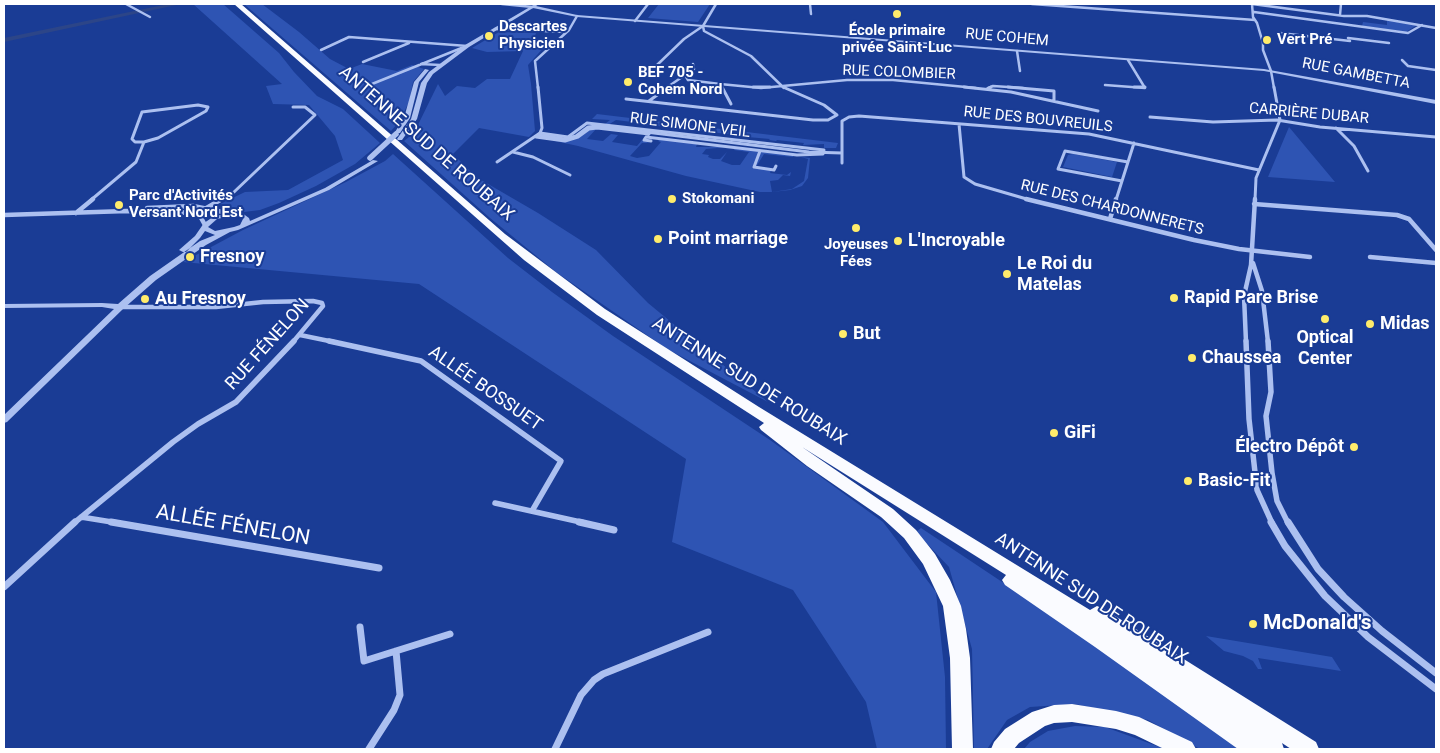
<!DOCTYPE html>
<meta charset="utf-8">
<style>
body{margin:0}
#map{position:relative;width:1440px;height:753px;overflow:hidden;background:#1a3c95;font-family:Roboto,sans-serif}
canvas{display:block}
.frame{position:absolute;inset:0;border:5px solid #fff;pointer-events:none}
</style>
<div id="map">
<canvas width="1440" height="753"></canvas>
<div class="frame"></div>
</div>
<script>
const ctx = document.querySelector('canvas').getContext('2d');
ctx.lineJoin = 'round';
function fillPath(path, color) { ctx.fillStyle = color; ctx.fill(path, 'evenodd'); }
const shape = rows => new Path2D(rows.map(r => 'M' + r).join(''));
function strokePath(path, color, width, dash) { ctx.strokeStyle = color; ctx.lineWidth = width; ctx.lineCap = dash ? 'butt' : 'round'; ctx.setLineDash(dash || []); ctx.stroke(path); }
function label(font, color, halo, rows, align = 'center') {
  ctx.font = font + ' Roboto,sans-serif'; ctx.lineWidth = 4; ctx.setLineDash([]); ctx.textBaseline = 'middle'; ctx.strokeStyle = halo; ctx.fillStyle = color; for (const [text, x, y, turn = 0] of rows) {
    ctx.save(); ctx.translate(x, y); ctx.rotate((+turn || 0) * Math.PI / 180); ctx.textAlign = isNaN(turn) ? turn : align; if (halo) ctx.strokeText(text, 0, 0); ctx.fillText(text, 0, 0); ctx.restore();
  }
}
const green = shape([
 [193,4,223,4,279,53,294,72,317,96,343,109,380,143,355,164,316,186,279,203,260,210,244,212,220,204,245,192,288,190,343,160,335,136,309,105,273,104,266,86,282,84],
 [244,4,262,4,299,32,330,59,349,69,362,64,397,71,412,65,424,69,413,82,409,102,399,122,391,131],
 [659,4,710,4,698,22,648,18],
 [1387,20,1417,25,1406,32,1362,26,1363,22,1387,25],
 [499,32,536,33,532,44,546,45,528,65,531,84,535,131,529,137,479,128,453,154,476,177,538,213,596,250,648,303,768,402,667,349,556,272,490,218,404,141,414,133,438,84,445,96,457,86,475,88,487,79,510,79,523,51,487,52,472,48],
 [597,114,838,143,836,148,824,148,824,144,803,145,804,143,777,140,776,141,769,140,770,139,736,136,736,135,710,132,703,133,704,131,678,128,677,130,671,129,671,127,642,125,639,125,640,123,616,120,608,125,605,124,610,120,592,119],
 [1289,127,1335,182,1268,177],
 [597,128,587,139,603,141,611,134,618,135,612,142,637,146,642,140,649,143,642,143,630,156,637,158,649,156,661,142,658,141,660,139,697,144,696,147,728,147,706,149,702,154,709,155,708,157,713,159,720,159,727,152,721,161,732,165,740,165,749,152,734,150,735,148,793,155,793,157,764,154,756,167,772,169,770,173,787,175,791,172,790,176,783,175,778,180,770,181,772,192,792,189,804,181,808,159,801,157,810,158,808,178,802,186,790,190,772,192,760,192,686,176,578,146,555,141,562,141,588,130],
 [393,154,508,258,552,292,613,336,770,440,883,522,936,592,945,677,946,749,877,749,866,702,793,590,672,542,686,459,419,284,183,262,243,230,346,182,385,161],
 [1073,154,1117,162,1112,177,1063,167,1068,155],
 [921,528,1133,669,1243,749,1200,749,1148,720,1075,704,1030,707,1007,720,987,749,974,749,972,649,949,567,916,532],
 [1206,636,1332,657,1341,671,1258,658,1262,669,1258,669,1253,661,1243,656,1224,651],
 [1075,726,1105,727,1165,749,1024,749,1030,742,1048,731]
]);
const canal = shape([
 [168,4,181,4,4,42,4,38,168,4]
]);
const pedestrian = shape([
 [540,133,568,137,587,123,824,150,823,152],
 [536,137,565,141,578,137,589,129,597,128,649,134,646,137,797,155,823,154,823,152],
 [646,137,644,140,651,141],
 [760,151,754,167,774,170,776,166]
]);
const minorFar4 = shape([
 [126,4,150,17],
 [502,4,533,7],
 [810,4,811,14],
 [1032,4,1255,20],
 [1252,4,1344,16,1367,16,1436,28],
 [1252,4,1253,17,1257,23,1263,43,1263,50,1271,71,1274,88],
 [1254,12,1408,33,1422,25],
 [1340,15,1341,4],
 [635,21,648,4],
 [703,26,704,31,751,56,784,88],
 [495,29,566,32],
 [1280,33,1350,41],
 [1348,38,1389,43],
 [321,50,349,37,467,46],
 [1017,51,1020,71],
 [1402,60,1408,66,1436,70],
 [363,62,409,43],
 [421,64,440,65],
 [656,66,684,39,703,26,716,4],
 [685,75,694,69,693,64],
 [720,84,761,88,847,80,893,80,976,88],
 [1105,85,1145,88,1128,60],
 [367,86,464,47],
 [538,88,535,61,569,30,577,16],
 [666,88,685,75,688,80,720,84,722,88],
 [988,88,993,86,1023,88]
]);
const minorFar3 = shape([
 [722,87,731,104],
 [753,87,770,87],
 [964,87,1011,92,1098,111],
 [1008,87,1054,91,1054,101],
 [1134,87,1145,87],
 [1274,87,1280,120],
 [987,89,991,87],
 [626,99,813,120,828,120,837,115,824,105,783,87],
 [649,101,668,87],
 [198,105,208,107,206,111,158,138,144,142,135,142,132,139,142,112,198,105],
 [1150,117,1213,122,1277,120,1320,127,1436,137],
 [959,124,964,177,975,184,1030,200],
 [1336,128,1354,146,1368,171],
 [538,135,565,139,576,136,588,127,597,126,809,152,842,153],
 [513,152,533,157,570,175],
 [497,162,540,133,542,128,538,87],
 [842,163,842,121,849,117,859,116,1089,134,1259,170],
 [1122,181,1058,169,1065,151,1128,162],
 [91,200,136,162,144,142],
 [220,200,234,192,315,115,305,107,293,107],
 [1116,200,1134,143],
 [1255,200,1256,178,1280,120]
]);
const minorFar2 = shape([
 [1026,199,1194,240,1239,249,1310,257],
 [1254,204,1397,215,1409,219,1436,250],
 [147,208,193,206,233,214],
 [76,213,93,199],
 [196,214,222,199],
 [4,215,127,211,181,212,200,216,205,225],
 [1110,219,1116,199],
 [1370,257,1436,263],
 [1253,263,1262,291,1268,342],
 [121,307,216,307,263,302,313,301,322,303,323,306,293,342],
 [300,335,334,342],
 [1246,342,1244,296,1251,265,1255,199]
]);
const minorFar1 = shape([
 [329,341,421,361,561,461,532,511],
 [1246,341,1249,419,1257,490,1272,523],
 [1268,341,1271,392,1266,416,1272,473,1277,501,1288,523],
 [495,503,585,523],
 [81,517,118,523],
 [74,523,173,442,198,424,236,402,294,341]
]);
const minor = shape([
 [111,522,379,568],
 [579,522,614,530],
 [1271,522,1285,546,1325,596,1368,637,1436,689],
 [1288,522,1318,569,1344,597,1382,631,1436,673],
 [4,587,75,522],
 [360,627,364,661,450,634],
 [369,749,394,710,400,695,396,651],
 [555,749,581,695,594,680,603,674,708,632]
]);
const tertiary = shape([
 [535,4,539,4,536,6,577,15,1264,69,1436,100,1436,104,1264,71,577,17,533,8,469,47,433,74,427,83,417,119,402,140,398,140,397,139,411,119,421,83,429,72,465,45,535,4],
 [425,69,429,70,419,82,410,118,400,133,396,133,395,132,404,118,414,82,425,69],
 [373,160,378,161,329,190,238,230,230,232,206,245,156,280,123,309,7,422,4,423,4,415,114,309,102,307,4,308,4,304,102,303,118,304,150,276,200,241,215,235,205,231,200,238,186,252,183,252,179,250,195,236,204,223,213,217,231,212,242,213,249,218,250,221,325,188,373,160],
 [231,216,240,217,243,219,240,225,234,227,215,231,208,227,217,219,231,216]
]);
const trunk = shape([
 [234,4,241,4,505,234,605,309,759,407,1090,610,1097,606,1104,609,1316,742,1319,749,1291,749,1282,743,1284,749,1238,749,1095,647,1005,585,1002,580,1006,575,802,447,893,509,916,530,935,554,950,580,961,606,966,629,970,658,973,749,952,749,950,658,943,606,923,564,904,538,881,517,807,466,761,430,759,427,764,423,597,315,524,260,234,4],
 [1072,704,1116,711,1139,717,1192,742,1196,749,1164,749,1135,735,1116,729,1072,722,1054,723,1045,726,1019,743,1014,749,991,749,994,742,1005,729,1032,712,1054,705,1072,704]
]);
const tertiaryBridge = shape([
 [370,158,396,134]
]);
const markers = [
 [897,14,5,"#ffec6b"],
 [489,36,5,"#ffec6b"],
 [1267,40,5,"#ffec6b"],
 [628,82,5,"#ffec6b"],
 [672,199,5,"#ffec6b"],
 [119,205,5,"#ffec6b"],
 [856,228,5,"#ffec6b"],
 [658,239,5,"#ffec6b"],
 [898,241,5,"#ffec6b"],
 [190,257,5,"#ffec6b"],
 [1007,274,5,"#ffec6b"],
 [1174,298,5,"#ffec6b"],
 [145,299,5,"#ffec6b"],
 [1325,319,5,"#ffec6b"],
 [1370,324,5,"#ffec6b"],
 [843,334,5,"#ffec6b"],
 [1192,358,5,"#ffec6b"],
 [1054,433,5,"#ffec6b"],
 [1354,447,5,"#ffec6b"],
 [1188,481,5,"#ffec6b"],
 [1253,624,5,"#ffec6b"]
];
const farPoinames = [
 ["Descartes",499,27],
 ["Physicien",499,44],
 ["École primaire",897,31,"center"],
 ["privée Saint-Luc",897,48,"center"],
 ["Vert Pré",1277,40],
 ["BEF 705 -",638,73],
 ["Cohem Nord",638,90],
 ["Parc d'Activités",129,196],
 ["Versant Nord Est",129,213],
 ["Stokomani",682,199],
 ["Joyeuses",856,245,"center"],
 ["Fées",856,262,"center"]
];
const farStreetnames = [
 ["RUE COHEM",1007,38,5],
 ["RUE COLOMBIER",899,73,2],
 ["RUE GAMBETTA",1356,74,11],
 ["CARRIÈRE DUBAR",1309,114,5],
 ["RUE DES BOUVREUILS",1038,120,6],
 ["RUE SIMONE VEIL",690,126,7],
 ["RUE DES CHARDONNERETS",1112,208,14]
];
const streetNames = [
 ["ANTENNE SUD DE ROUBAIX",426,144,41],
 ["RUE FÉNELON",268,345,-48],
 ["ANTENNE SUD DE ROUBAIX",749,382,32],
 ["ALLÉE BOSSUET",485,389,35],
 ["ANTENNE SUD DE ROUBAIX",1091,599,33]
];
const poiNames = [
 ["Point marriage",668,239],
 ["L'Incroyable",908,241],
 ["Fresnoy",200,257],
 ["Le Roi du",1017,264],
 ["Matelas",1017,285],
 ["Rapid Pare Brise",1184,298],
 ["Au Fresnoy",155,299],
 ["Midas",1380,324],
 ["But",853,334],
 ["Optical",1325,338,"center"],
 ["Center",1325,359,"center"],
 ["Chaussea",1202,358],
 ["GiFi",1064,433],
 ["Électro Dépôt",1344,447,"right"],
 ["Basic-Fit",1198,481]
];
const nearStreetnames = [
 ["ALLÉE FÉNELON",233,526,10]
];
const nearPoinames = [
 ["McDonald's",1263,624]
];
fillPath(green, '#2e54b3');
fillPath(canal, '#2c4588');
strokePath(pedestrian, '#acc0f0', 3);
strokePath(minorFar4, '#acc0f0', 2.5);
strokePath(minorFar3, '#acc0f0', 3);
strokePath(minorFar2, '#acc0f0', 4.5);
strokePath(minorFar1, '#acc0f0', 5.5);
strokePath(minor, '#acc0f0', 7);
fillPath(tertiary, '#acc0f0');
fillPath(trunk, '#fafbff');
strokePath(tertiaryBridge, '#acc0f0', 5.5);
for (const [x, y, r, color] of markers) { const dot = new Path2D(); dot.arc(x, y, r, 0, 2 * Math.PI); ctx.fillStyle = color; ctx.fill(dot); strokePath(dot, '#1a3c95', 2); }
label('bold 15px', '#fff', '#1a3c95', farPoinames, 'left');
label('15px', '#fff', '#1a3c95', farStreetnames);
label('18px', '#fff', '#1a3c95', streetNames);
label('bold 18px', '#fff', '#1a3c95', poiNames, 'left');
label('21px', '#fff', '#1a3c95', nearStreetnames);
label('bold 21px', '#fff', '#1a3c95', nearPoinames, 'left');
</script>
